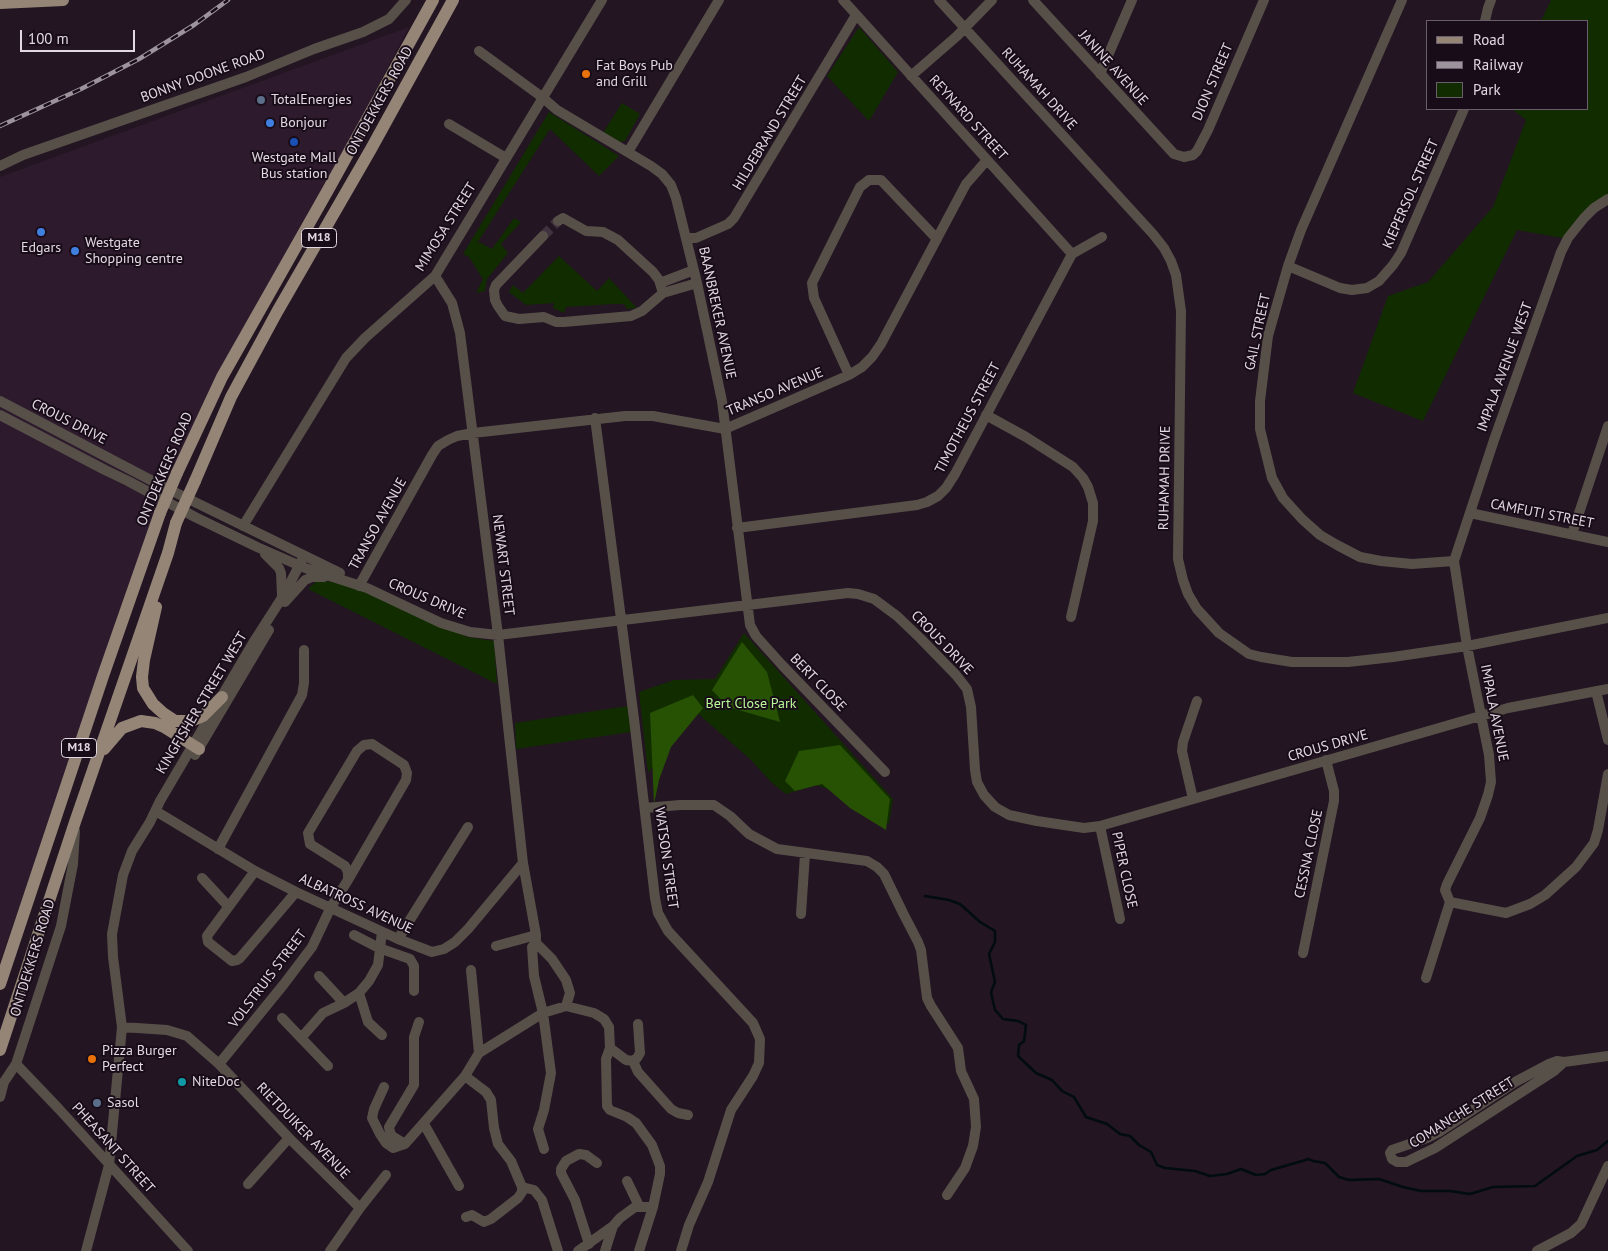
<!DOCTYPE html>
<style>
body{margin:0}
#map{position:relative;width:1608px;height:1251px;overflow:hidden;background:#231522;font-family:"PT Sans",sans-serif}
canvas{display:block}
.legend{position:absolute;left:1426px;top:20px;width:162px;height:90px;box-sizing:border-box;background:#190c19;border:1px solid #695e69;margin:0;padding:6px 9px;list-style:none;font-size:15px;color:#e1d8e1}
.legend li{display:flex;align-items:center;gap:10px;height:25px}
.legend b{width:25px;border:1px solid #695e69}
.scale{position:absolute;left:20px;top:30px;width:115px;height:22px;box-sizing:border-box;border:2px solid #e1d8e1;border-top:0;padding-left:6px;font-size:15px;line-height:18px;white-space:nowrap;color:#e1d8e1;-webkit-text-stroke:4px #190c19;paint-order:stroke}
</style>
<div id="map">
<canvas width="1608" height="1251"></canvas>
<ul class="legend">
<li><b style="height:6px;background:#948577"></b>Road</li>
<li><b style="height:6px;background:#9d939d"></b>Railway</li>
<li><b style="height:14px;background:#112d00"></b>Park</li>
</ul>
<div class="scale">100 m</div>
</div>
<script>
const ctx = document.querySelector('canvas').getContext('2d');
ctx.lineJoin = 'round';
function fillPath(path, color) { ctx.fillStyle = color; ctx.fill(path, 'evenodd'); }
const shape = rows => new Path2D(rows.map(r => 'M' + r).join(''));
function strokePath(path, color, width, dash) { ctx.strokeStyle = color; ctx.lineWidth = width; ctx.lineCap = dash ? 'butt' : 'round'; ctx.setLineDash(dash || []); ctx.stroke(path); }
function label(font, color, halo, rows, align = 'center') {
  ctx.font = font + ' "PT Sans",sans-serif'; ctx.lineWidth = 4; ctx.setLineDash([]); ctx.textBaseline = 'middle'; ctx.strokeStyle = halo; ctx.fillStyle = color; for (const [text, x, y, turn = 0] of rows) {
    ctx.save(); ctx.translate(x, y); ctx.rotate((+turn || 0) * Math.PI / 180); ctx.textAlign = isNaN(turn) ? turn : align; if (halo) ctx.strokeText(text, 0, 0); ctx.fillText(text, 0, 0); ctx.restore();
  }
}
const built = shape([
 [409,27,167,487,0,962,0,177]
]);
const green = shape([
 [1551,0,1608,0,1608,200,1568,239,1517,230,1423,421,1353,393,1388,296,1428,282,1493,207,1526,120,1512,109,1587,109,1587,21,1541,21],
 [859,27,898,72,869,121,827,76],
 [622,103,640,114,625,141,621,142,603,133],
 [549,112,619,156,599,176,550,129,476,245,479,242,492,249,514,218,521,222,501,244,508,253,487,279,485,291,476,293,483,279,469,257,463,254],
 [559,256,597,291,609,278,637,308,627,309,624,304,613,304,566,307,564,313,553,308,554,303,526,305,509,292,513,285,523,293],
 [318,580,346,584,467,637,494,641,497,684,308,589],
 [744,633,893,799,889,824,851,797,816,785,786,794,772,783,749,758,696,712,648,773,639,692,674,680,715,679],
 [628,706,631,732,516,749,515,723]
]);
const forest = shape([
 [742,642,767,672,780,722,728,707,712,690],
 [693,695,703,708,671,747,659,780,654,804,650,713],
 [840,745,890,799,886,830,850,808,822,784,795,791,785,781,799,751]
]);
const stream = shape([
 [925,896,949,900,960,904,980,922,995,931,995,942,989,954,995,982,991,992,995,1010,1003,1019,1018,1021,1026,1025,1024,1041,1019,1045,1018,1056,1036,1073,1052,1080,1062,1091,1074,1097,1086,1117,1107,1124,1120,1134,1130,1136,1139,1145,1151,1152,1157,1165,1165,1168,1195,1171,1210,1176,1227,1174,1241,1169,1256,1175,1265,1174,1271,1170,1309,1159,1313,1161,1325,1163,1339,1177,1349,1180,1379,1179,1403,1187,1421,1191,1450,1191,1470,1194,1493,1187,1535,1186,1577,1156,1597,1150,1608,1141]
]);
const minorTunnel = shape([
 [543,236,558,221]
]);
const minor = shape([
 [843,0,1072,254],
 [939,0,1153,234,1164,248,1171,261,1176,275,1181,311,1178,559,1183,580,1188,594,1197,609,1219,633,1249,654,1261,657,1292,662,1348,662,1393,657,1467,646,1608,618],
 [1033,0,1174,154,1184,157,1193,155,1197,151,1208,130,1264,0],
 [1402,0,1301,230,1288,266,1268,336,1260,401,1260,429,1272,478,1283,498,1302,519,1320,535,1337,545,1360,557,1381,561,1412,564,1454,561],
 [1485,21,1488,8,1491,0],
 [479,51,542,97,557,110,651,166,662,174,671,185,676,198,697,283,722,401,750,625,756,636,782,665,885,772],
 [1100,74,1132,0],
 [911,76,957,36,992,0],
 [449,124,506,158],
 [628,152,719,0],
 [0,166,23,155,246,77,314,49,363,32,389,19,406,0],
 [543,236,496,285,494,290,495,300,498,306,505,316,519,319,544,317,556,322,564,322,631,316,642,311,663,293,659,280,653,272,618,240,603,232,586,231,563,218,558,221],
 [686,238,696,238,728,224,734,218,856,15],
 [1288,266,1340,288,1352,290,1367,288,1379,281,1393,265,1401,253,1464,109],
 [435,276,452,303,460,333,498,635,523,863,536,935,536,943,532,947,534,976,543,1013,551,1073,544,1110,538,1129,544,1149],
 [660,283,694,270],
 [663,293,697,283],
 [849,375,814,298,812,283,860,187,869,180,881,180,937,239],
 [0,401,164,487,340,573],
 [0,415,105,470,128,481,195,517,257,547,305,568,367,588,441,623,470,632,498,635,848,593,858,594,874,599,897,616,921,639,956,675,967,689,971,707,975,770,977,782,984,795,995,807,1009,815,1037,821,1084,828,1100,826,1508,708,1608,689],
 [986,415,1026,437,1073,467,1083,478,1088,487,1093,503,1093,521,1071,617],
 [595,418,634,719,655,898,658,913,668,931,753,1023,760,1039,759,1063,753,1076,731,1110,708,1182,689,1225,681,1251],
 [1470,513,1608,542],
 [243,526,346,358,365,338,435,276,602,0],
 [737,528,917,505,927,502,938,496,946,488,955,474,1072,254,1102,237],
 [1572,534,1608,426],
 [265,554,279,568,281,573,282,595],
 [359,586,432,455,438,446,448,440,457,436,473,433,625,416,653,416,725,429,849,375,862,367,872,357,881,344,966,184,987,160],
 [285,602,305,580,312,577,324,577],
 [1596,691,1608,740],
 [195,755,269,630],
 [1193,799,1182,751,1183,742,1197,701],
 [645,808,680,805,714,805,730,816,749,834,777,849,867,861,877,867,884,874,903,913,918,942,921,950,927,998,931,1006,958,1048,961,1071,974,1099,976,1127,973,1146,965,1168,947,1195],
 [159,813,255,871,296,892,398,939,432,952,444,949,455,942,468,929,523,863],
 [1100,826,1120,919],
 [218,849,302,695,304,683,304,650],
 [255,871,207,936,208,942,232,961,237,960,240,958,296,892],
 [202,878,228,906],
 [1450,902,1506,913,1530,904,1545,895,1576,867,1594,843,1598,830,1608,774],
 [801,914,805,854],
 [354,935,379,948,410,959,414,966,414,991],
 [398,939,468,827],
 [536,943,552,959,566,980,570,993,566,1006],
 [496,946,536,935],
 [1303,953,1334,801,1334,791,1326,760],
 [471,970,479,1053],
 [319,976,344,1003],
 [1426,978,1450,902,1445,890,1447,884,1480,818,1488,795,1491,782,1489,755,1467,646,1454,561,1494,440,1561,252,1568,238,1584,218,1594,208,1608,199],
 [359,993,368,1022,382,1035],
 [282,1018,328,1066],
 [122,1027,167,1030,187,1036,219,1064,289,1138,360,1208],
 [301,1038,323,1013,344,1003,359,993,369,981,378,965,382,932],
 [610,1048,626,1060,633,1061,637,1058,640,1053,638,1024],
 [633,1061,638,1072,671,1109,678,1113,688,1115],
 [1564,1062,1554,1071,1435,1148,1406,1162,1397,1162,1392,1159,1390,1153,1392,1150,1427,1138,1439,1132,1515,1082,1549,1064,1557,1061,1564,1062,1608,1056],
 [16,1064,59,1109,188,1251],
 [219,1064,284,984,312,947,331,907,348,880,406,780,407,773,404,765,372,744,364,745,357,751,308,833,310,844,345,866,348,872,348,880],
 [465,1076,479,1053,543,1013,566,1006,594,1013,604,1019,609,1027,610,1048,606,1059,607,1106,610,1110,627,1117,636,1123,652,1145,660,1166,660,1174,653,1207,639,1251],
 [384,1087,374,1109,372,1118,380,1134,386,1143,393,1148,405,1144,465,1076,486,1092,491,1100,494,1128,498,1144,511,1161,522,1187,534,1190,542,1200,558,1251],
 [0,1097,4,1082,16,1064,61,926,73,864,75,831],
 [424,1124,459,1186],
 [405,1144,392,1136,390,1132,389,1127,414,1085,414,1037,419,1022],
 [627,1181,639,1206],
 [248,1184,289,1138],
 [466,1217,472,1215,484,1222,491,1219,518,1198,522,1192,522,1187],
 [589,1244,575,1200,561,1173,561,1169,566,1161,579,1154,586,1155,597,1163],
 [86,1251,109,1165,122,1027,113,957,112,934,123,875,132,851,150,822,160,801,253,643,285,593,304,556],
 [330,1251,360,1208,386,1175],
 [578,1251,613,1226],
 [605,1251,613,1226,620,1218,635,1207,653,1207],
 [1537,1251,1571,1233,1581,1224,1608,1166]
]);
const major = shape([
 [0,3,63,0],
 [177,473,222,377,328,190,433,0],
 [195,481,231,397,277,312,371,149,453,0],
 [156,607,144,660,142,677,143,688,153,704,163,713,175,721,191,721,203,716,222,697],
 [104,749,122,728,141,721,155,723,164,727,199,749],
 [0,984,103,676,160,513],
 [0,1050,75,822,168,553,176,523]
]);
const rail = shape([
 [0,126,81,89,139,59,194,25,228,0]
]);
const majorBridge = shape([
 [160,513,177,473],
 [176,523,195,481]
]);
const markers = [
 [586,74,5,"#e8710a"],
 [261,100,5,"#5c6f8a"],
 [270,123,5,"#3f7fe0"],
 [294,142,5,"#1a4fb4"],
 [41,232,5,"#3f7fe0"],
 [75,251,5,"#3f7fe0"],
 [92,1059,5,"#e8710a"],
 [182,1082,5,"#0f9aa8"],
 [97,1103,5,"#5c6f8a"]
];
const shields = [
 [319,238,35],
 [79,748,35]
];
const shieldNames = [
 ["M18",319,238],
 ["M18",79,748]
];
const poiNames = [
 ["Fat Boys Pub",596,66],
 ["and Grill",596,82],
 ["TotalEnergies",271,100],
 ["Bonjour",280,123],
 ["Westgate Mall",294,158,"center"],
 ["Bus station",294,174,"center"],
 ["Westgate",85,243],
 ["Shopping centre",85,259],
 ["Edgars",41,248,"center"],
 ["Pizza Burger",102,1051],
 ["Perfect",102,1067],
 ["NiteDoc",192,1082],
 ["Sasol",107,1103]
];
const streetNames = [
 ["JANINE AVENUE",1113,68,48],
 ["BONNY DOONE ROAD",203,76,-20],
 ["DION STREET",1213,82,-67],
 ["RUHAMAH DRIVE",1039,89,48],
 ["ONTDEKKERS ROAD",380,101,-61],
 ["REYNARD STREET",968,118,48],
 ["HILDEBRAND STREET",770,133,-59],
 ["KIEPERSOL STREET",1411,194,-66],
 ["MIMOSA STREET",446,227,-58],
 ["BAANBREKER AVENUE",717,313,78],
 ["GAIL STREET",1258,332,-78],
 ["IMPALA AVENUE WEST",1505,367,-70],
 ["TRANSO AVENUE",775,392,-23],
 ["TIMOTHEUS STREET",968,418,-62],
 ["CROUS DRIVE",69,422,27],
 ["ONTDEKKERS ROAD",165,469,-67],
 ["RUHAMAH DRIVE",1165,478,-89],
 ["CAMFUTI STREET",1542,514,11],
 ["TRANSO AVENUE",378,524,-61],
 ["NEWART STREET",503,565,83],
 ["CROUS DRIVE",427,599,23],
 ["CROUS DRIVE",942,643,46],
 ["BERT CLOSE",818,683,46],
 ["KINGFISHER STREET WEST",202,703,-59],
 ["IMPALA AVENUE",1494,713,79],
 ["CROUS DRIVE",1328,746,-16],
 ["CESSNA CLOSE",1309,854,-78],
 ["WATSON STREET",666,858,82],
 ["PIPER CLOSE",1124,870,78],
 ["ALBATROSS AVENUE",356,904,25],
 ["ONTDEKKERS ROAD",33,958,-73],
 ["VOLSTRUIS STREET",268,979,-53],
 ["COMANCHE STREET",1462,1113,-32],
 ["RIETDUIKER AVENUE",303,1131,46],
 ["PHEASANT STREET",113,1148,48]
];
const parkNames = [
 ["Bert Close Park",751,704]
];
fillPath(built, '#2d1b2d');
fillPath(green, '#112d00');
fillPath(forest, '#275103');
strokePath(stream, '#010c10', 2.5);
strokePath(minorTunnel, '#40323f', 10, [10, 5]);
strokePath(minor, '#575049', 10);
strokePath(major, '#948577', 12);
strokePath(rail, '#9d939d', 4.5);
strokePath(rail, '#190c19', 2.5, [8]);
strokePath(majorBridge, '#948577', 12);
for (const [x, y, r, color] of markers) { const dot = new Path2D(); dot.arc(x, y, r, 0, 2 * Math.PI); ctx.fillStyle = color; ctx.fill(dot); strokePath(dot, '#190c19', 2); }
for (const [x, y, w] of shields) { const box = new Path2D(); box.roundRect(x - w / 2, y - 9.5, w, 19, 4); ctx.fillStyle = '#190c19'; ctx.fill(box); strokePath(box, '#e1d8e1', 1); }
label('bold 12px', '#e1d8e1', null, shieldNames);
label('14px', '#e1d8e1', '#190c19', poiNames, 'left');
label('14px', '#e1d8e1', '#190c19', streetNames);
label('14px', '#b8f897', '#190c19', parkNames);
</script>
